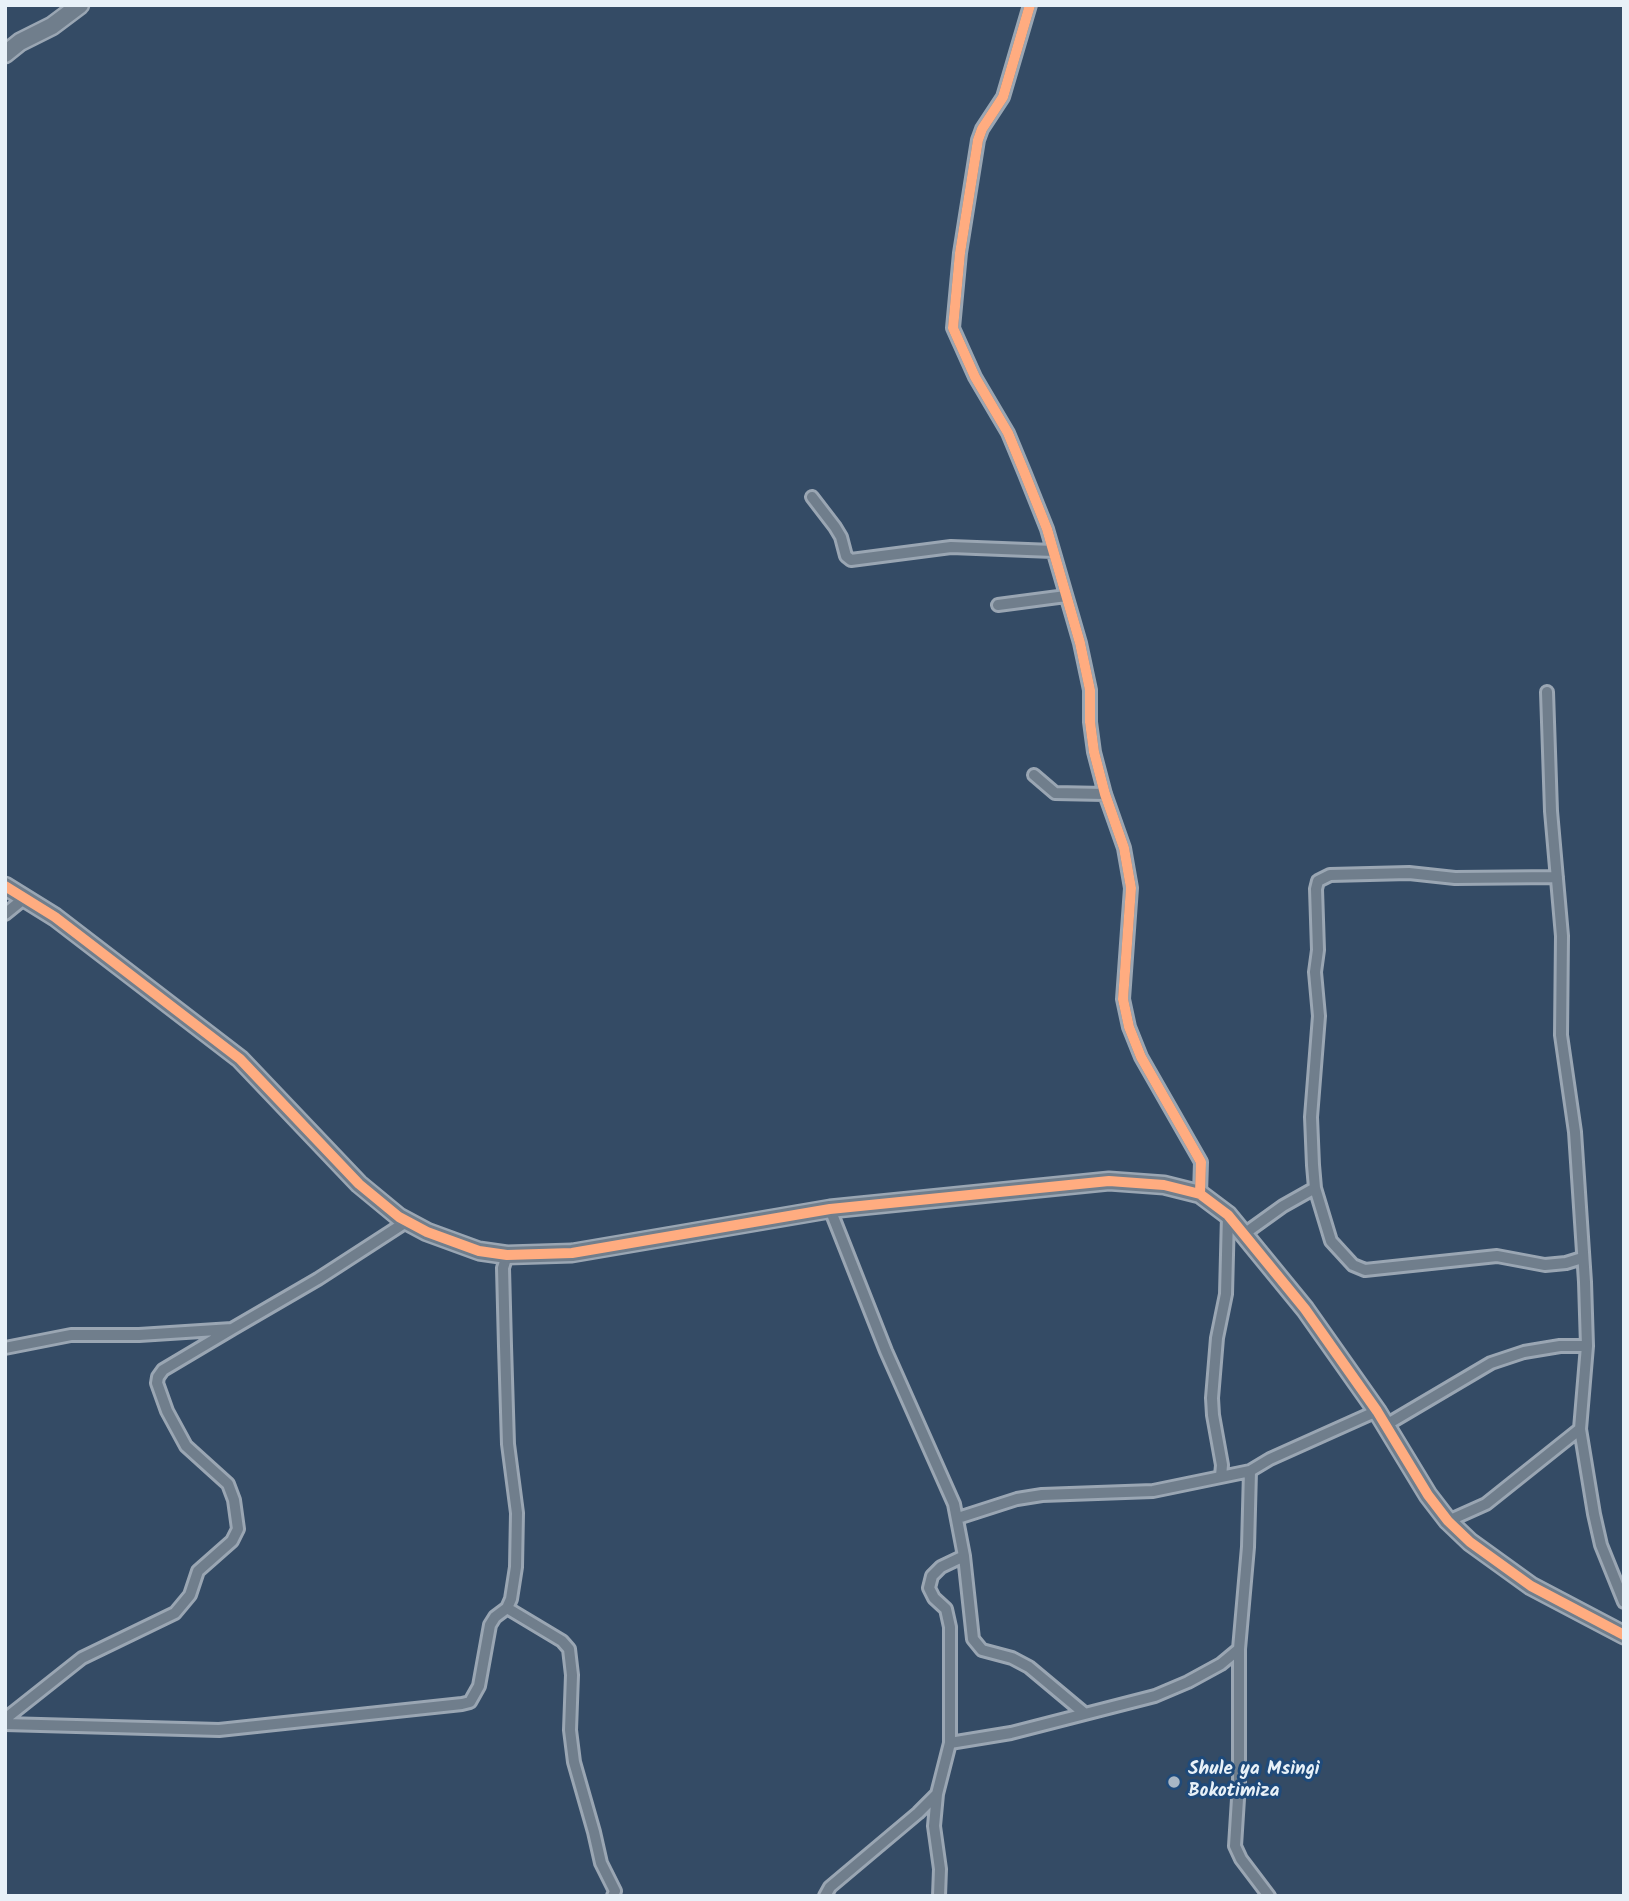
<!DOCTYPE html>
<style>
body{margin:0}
#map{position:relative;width:1629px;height:1901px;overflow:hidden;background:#344b65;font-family:Kalam,sans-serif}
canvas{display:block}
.frame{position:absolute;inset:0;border:7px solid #e8f1f8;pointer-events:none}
</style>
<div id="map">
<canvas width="1629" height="1901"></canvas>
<div class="frame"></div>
</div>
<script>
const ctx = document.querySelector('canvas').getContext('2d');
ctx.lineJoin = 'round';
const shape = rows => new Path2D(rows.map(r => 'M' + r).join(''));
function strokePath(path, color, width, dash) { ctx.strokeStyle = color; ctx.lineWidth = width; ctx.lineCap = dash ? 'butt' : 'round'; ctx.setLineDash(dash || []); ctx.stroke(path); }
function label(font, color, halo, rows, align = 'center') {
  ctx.font = font + ' Kalam,sans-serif'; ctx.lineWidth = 6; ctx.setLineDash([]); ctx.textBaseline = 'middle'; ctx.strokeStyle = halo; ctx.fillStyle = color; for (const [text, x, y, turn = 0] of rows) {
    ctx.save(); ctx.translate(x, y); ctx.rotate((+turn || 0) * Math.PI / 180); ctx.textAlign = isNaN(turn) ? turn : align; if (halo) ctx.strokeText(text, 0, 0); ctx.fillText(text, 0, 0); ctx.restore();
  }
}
const street = shape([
 [1030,5,1003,97,982,129,978,140,960,253,953,328,975,377,1008,433,1025,474,1047,529,1080,643,1090,690,1090,722,1094,752,1105,794,1124,848,1131,888,1123,999,1129,1027,1141,1057,1201,1162,1200,1194],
 [812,497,835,527,841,537,846,556,851,560,951,547,1053,551],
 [998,605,1066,596],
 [1547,692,1551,811,1562,936,1561,1035,1575,1132,1585,1282,1587,1346,1580,1429,1594,1514,1601,1545,1624,1602],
 [1034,775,1055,793,1105,794],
 [1557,877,1455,878,1409,873,1330,875,1318,881,1316,889,1318,950,1315,972,1319,1016,1311,1117,1313,1165,1315,1188,1331,1241,1353,1265,1365,1270,1497,1256,1545,1265,1566,1263,1582,1258],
 [5,914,26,897],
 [830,1209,886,1351,954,1504,964,1556,973,1639,982,1650,1012,1658,1029,1667,1084,1713],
 [1244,1234,1283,1206,1315,1188],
 [5,1348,71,1335,139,1335,232,1329,318,1279,406,1222],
 [1386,1425,1491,1363,1524,1352,1560,1346,1587,1346],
 [1250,1471,1248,1547,1239,1649,1239,1783,1235,1846,1241,1859,1269,1896],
 [1221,1476,1222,1465,1213,1415,1212,1398,1217,1338,1226,1294,1228,1215],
 [958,1518,1017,1499,1042,1495,1153,1491,1250,1471,1270,1459,1377,1411],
 [1448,1521,1486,1504,1580,1429],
 [507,1608,562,1641,569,1649,572,1675,570,1730,574,1762,594,1832,601,1863,615,1891,613,1896],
 [5,1719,82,1658,175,1613,190,1595,198,1571,232,1541,238,1529,234,1500,228,1484,186,1446,167,1411,157,1383,158,1377,163,1370,232,1329],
 [5,1724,219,1730,462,1704,470,1702,479,1686,490,1625,495,1617,507,1608,511,1599,516,1567,517,1513,508,1444,505,1346,503,1268,507,1255],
 [950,1743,1011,1733,1155,1696,1188,1682,1221,1664,1239,1649],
 [825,1896,830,1887,918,1813,937,1794],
 [939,1896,940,1869,934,1826,937,1794,950,1743,950,1627,946,1609,934,1598,929,1588,932,1576,941,1567,964,1556]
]);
const secondary = shape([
 [5,54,20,42,52,26,80,5],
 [5,886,55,917,240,1059,359,1184,399,1217,427,1232,479,1251,507,1255,572,1253,830,1209,1109,1181,1164,1185,1200,1194,1228,1215,1305,1309,1377,1411,1428,1495,1448,1521,1470,1542,1531,1586,1624,1635]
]);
const cycleway = shape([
 [1030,5,1003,97,982,129,978,140,960,253,953,328,975,377,1008,433,1025,474,1047,529,1080,643,1090,690,1090,722,1094,752,1105,794,1124,848,1131,888,1123,999,1129,1027,1141,1057,1201,1162,1200,1194],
 [5,886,55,917,240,1059,359,1184,399,1217,427,1232,479,1251,507,1255,572,1253,830,1209,1109,1181,1164,1185,1200,1194,1228,1215,1305,1309,1377,1411,1428,1495,1448,1521,1470,1542,1531,1586,1624,1635]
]);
const markers = [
 [1174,1782,7,"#a9b7c5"]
];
const poiNames = [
 ["Shule ya Msingi",1188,1771],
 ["Bokotimiza",1188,1793]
];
strokePath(street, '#9aa6b3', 16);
strokePath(secondary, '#9aa6b3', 21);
strokePath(street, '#707e8c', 10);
strokePath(secondary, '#707e8c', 16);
strokePath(cycleway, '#ffac80', 10);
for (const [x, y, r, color] of markers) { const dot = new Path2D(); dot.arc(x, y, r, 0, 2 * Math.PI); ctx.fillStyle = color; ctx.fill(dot); strokePath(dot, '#1f4a7a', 2.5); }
label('bold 19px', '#e8f1f8', '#1f4a7a', poiNames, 'left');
</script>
